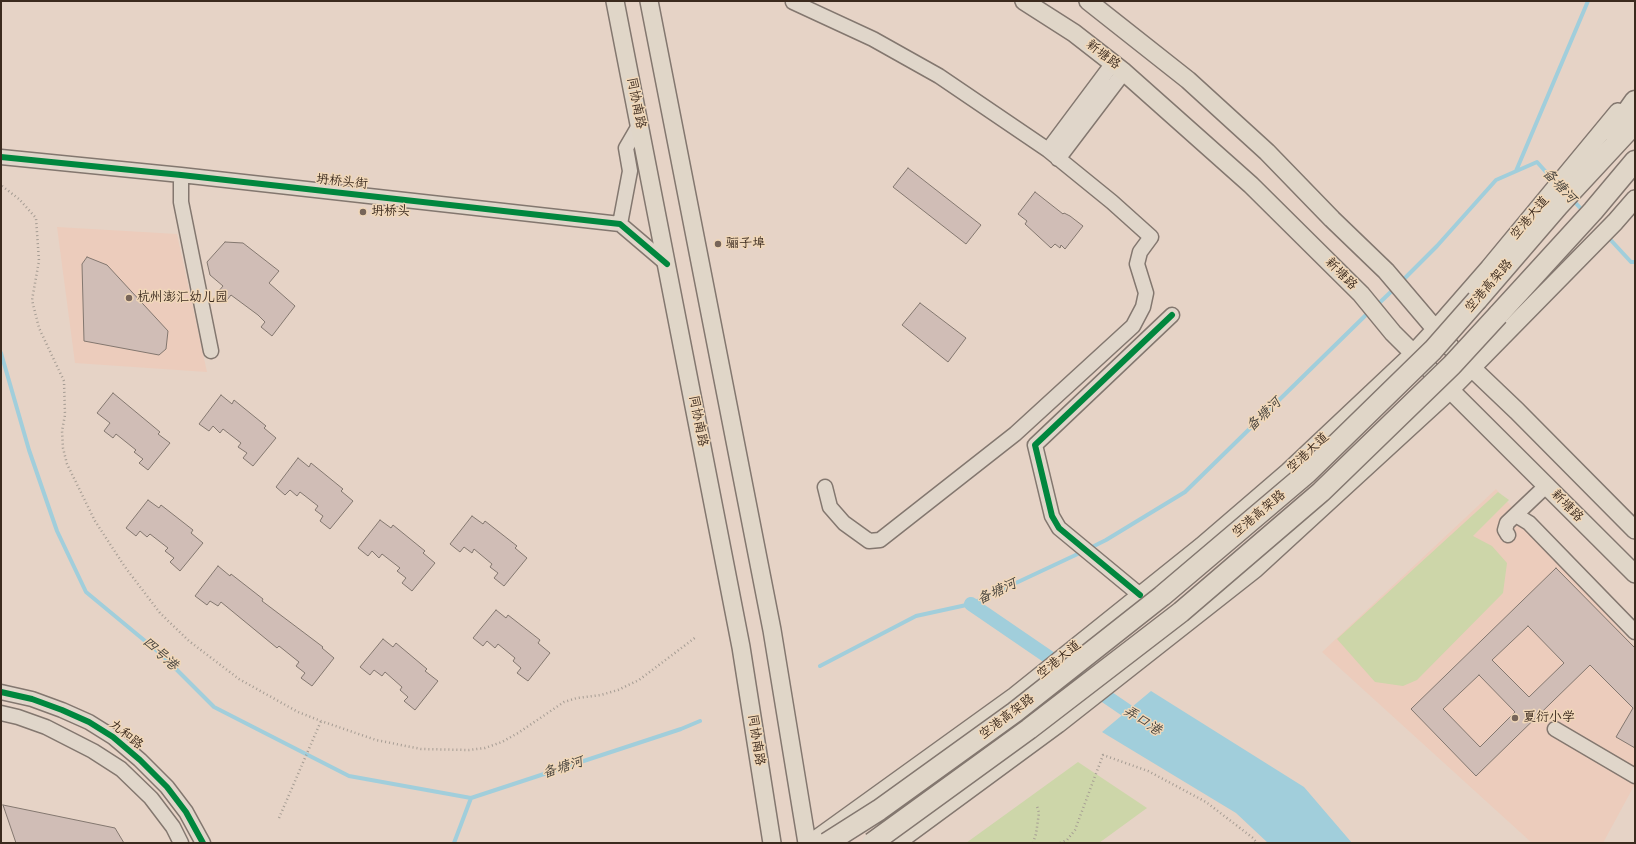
<!DOCTYPE html>
<meta charset="utf-8">
<style>
body{margin:0}
#map{position:relative;width:1636px;height:844px;overflow:hidden;background:#e6d3c6;font-family:Itim,sans-serif}
canvas{display:block}
.frame{position:absolute;inset:0;border:2px solid #3b2a1e;pointer-events:none}
</style>
<div id="map">
<canvas width="1636" height="844"></canvas>
<div class="frame"></div>
</div>
<script>
const ctx = document.querySelector('canvas').getContext('2d');
ctx.lineJoin = 'round';
function fillPath(path, color) { ctx.fillStyle = color; ctx.fill(path, 'evenodd'); }
const shape = rows => new Path2D(rows.map(r => 'M' + r).join(''));
function strokePath(path, color, width, dash) { ctx.strokeStyle = color; ctx.lineWidth = width; ctx.lineCap = dash ? 'butt' : 'round'; ctx.setLineDash(dash || []); ctx.stroke(path); }
function label(font, color, halo, rows, align = 'center') {
  ctx.font = font + ' Itim,"LXGW WenKai TC",sans-serif'; ctx.lineWidth = 3; ctx.setLineDash([]); ctx.textBaseline = 'middle'; ctx.strokeStyle = halo; ctx.fillStyle = color; for (const [text, x, y, turn = 0] of rows) {
    ctx.save(); ctx.translate(x, y); ctx.rotate((+turn || 0) * Math.PI / 180); ctx.textAlign = isNaN(turn) ? turn : align; if (halo) ctx.strokeText(text, 0, 0); ctx.fillText(text, 0, 0); ctx.restore();
  }
}
const built = shape([
 [57,227,177,234,207,372,75,363],
 [1496,489,1635,647,1635,784,1603,843,1532,843,1322,652]
]);
const green = shape([
 [1498,492,1509,500,1473,536,1492,546,1507,563,1503,593,1417,680,1403,686,1375,682,1337,639],
 [1078,762,1147,808,1099,843,966,843]
]);
const water = shape([
 [1151,691,1304,787,1352,843,1268,843,1236,813,1102,732]
]);
const stream = shape([
 [1516,171,1588,1],
 [1571,198,1584,212],
 [1607,236,1631,262,1635,262],
 [1401,282,1437,246,1496,180,1537,162,1555,182],
 [1375,307,1395,288],
 [1,353,29,450,57,531,86,592,162,655,214,707,349,776,471,798,681,729,700,721],
 [1088,549,1106,540,1185,492,1370,311],
 [820,666,916,616,971,604,1082,552],
 [454,843,471,798]
]);
const canal = shape([
 [971,604,1142,721]
]);
const building = shape([
 [908,168,981,225,966,244,893,187,908,168],
 [1035,192,1063,214,1064,213,1070,216,1083,226,1065,249,1061,245,1060,248,1055,244,1051,248,1025,224,1027,221,1018,214,1035,192],
 [225,242,243,243,279,271,269,283,295,306,272,336,261,327,265,322,258,315,231,295,227,300,218,292,223,286,210,275,207,262,225,242],
 [87,257,107,265,168,331,166,349,159,355,84,341,82,264,87,257],
 [920,303,966,338,948,362,902,325,920,303],
 [113,393,160,432,158,434,170,443,148,470,139,463,143,459,134,452,136,450,116,434,113,438,104,431,110,423,97,413,113,393],
 [221,395,232,404,234,400,266,426,264,428,276,438,253,466,243,458,247,453,238,447,241,443,223,429,220,433,213,426,209,431,199,424,221,395],
 [298,458,309,467,311,463,343,489,341,491,353,501,330,529,320,521,323,516,315,510,318,506,300,492,297,496,290,490,285,495,276,487,298,458],
 [148,500,159,508,161,505,193,530,191,533,203,543,180,571,170,562,174,558,165,551,168,548,150,534,147,537,140,531,136,536,126,528,148,500],
 [472,516,483,524,485,521,517,546,515,548,527,558,504,586,494,578,498,573,490,567,492,564,474,549,472,553,464,547,460,552,450,544,472,516],
 [380,520,391,528,393,525,425,551,423,553,435,563,412,591,402,583,406,578,397,571,400,568,382,554,379,558,372,551,368,556,358,548,380,520],
 [218,566,230,576,231,574,263,599,262,601,323,647,322,648,334,658,312,686,301,678,305,673,296,666,299,662,279,646,277,648,221,602,218,606,210,601,207,605,195,596,218,566],
 [1556,568,1635,648,1635,748,1616,737,1633,708,1590,665,1476,776,1411,709,1556,568],
 [1528,626,1564,663,1529,697,1492,660,1528,626],
 [1479,675,1515,712,1480,747,1443,709,1479,675],
 [496,610,506,618,508,615,540,640,538,643,550,653,528,681,517,673,521,668,513,661,515,658,498,644,495,648,487,641,483,646,473,638,496,610],
 [383,639,393,647,396,643,427,669,425,671,438,681,415,710,404,701,408,697,400,690,402,687,385,672,382,676,374,670,370,675,360,667,383,639],
 [3,805,115,828,124,843,16,843,3,805]
]);
const path = shape([
 [2,186,19,199,36,218,39,261,32,300,39,328,64,381,65,415,62,431,63,448,67,464,95,521,125,567,160,613,189,641,239,679,298,712,321,721,376,740,421,749,469,750,485,748,502,742,518,733,564,702,577,698,601,695,618,690,639,680,696,637],
 [279,818,321,721],
 [1033,843,1036,834,1039,813,1037,806],
 [1060,843,1067,840,1075,830,1103,755,1148,771,1206,802,1253,838,1257,843]
]);
const minor = shape([
 [793,2,873,39,939,76,1048,150,1112,202,1151,237,1140,252,1137,264,1146,293,1143,307,1133,326,1015,434,880,540,869,541,844,523,830,507,825,487],
 [1048,150,1113,63],
 [1,157,181,175,620,224,667,264],
 [1058,159,1124,72],
 [181,175,181,202,211,351],
 [620,224,630,171,626,148,640,124],
 [1516,515,1529,523,1635,632],
 [1508,535,1505,530,1507,523,1547,485],
 [1140,595,1059,528,1052,516,1035,445,1172,315],
 [1,692,32,699,62,710,89,722,113,737,140,760,167,787,186,812,203,843],
 [1,713,18,717,46,727,93,751,121,769,151,798,173,827,181,843],
 [1555,729,1635,776]
]);
const major = shape([
 [615,1,741,647,772,843],
 [649,1,772,630,807,843],
 [1024,1,1074,33,1124,72,1251,185,1361,294,1393,333,1635,574],
 [1088,1,1188,80,1267,152,1332,219,1386,271,1454,351,1517,411,1635,530],
 [811,843,1015,696,1202,546,1288,472,1410,357,1434,331,1489,268,1618,112],
 [896,843,1058,724,1255,569,1448,392,1615,222,1635,199]
]);
const highway = shape([
 [1613,132,1635,101],
 [1477,300,1558,206,1635,123],
 [1498,315,1593,211,1635,161]
]);
const highwayBridge = shape([
 [827,843,879,810,1015,712,1162,596,1307,473,1433,350,1477,300],
 [872,843,1029,729,1181,612,1321,492,1452,365,1498,315]
]);
const cycleway = shape([
 [1,157,181,175,620,224,667,264],
 [1140,595,1059,528,1052,516,1035,445,1172,315],
 [1,692,32,699,62,710,89,722,113,737,140,760,167,787,186,812,203,843]
]);
const markers = [
 [363,212,4,"#776559"],
 [718,244,4,"#776559"],
 [129,298,4,"#776559"],
 [1515,718,4,"#776559"]
];
const streetNames = [
 ["新塘路",1103,55,37],
 ["同协南路",636,103,79],
 ["坍桥头街",342,182,6],
 ["空港大道",1530,218,-50],
 ["新塘路",1341,274,45],
 ["空港高架路",1489,286,-49],
 ["同协南路",698,421,79],
 ["空港大道",1308,453,-43],
 ["新塘路",1567,506,45],
 ["空港高架路",1259,514,-40],
 ["空港大道",1059,660,-39],
 ["空港高架路",1007,717,-37],
 ["九和路",126,735,38],
 ["同协南路",756,740,81]
];
const poiNames = [
 ["坍桥头",371,212],
 ["骊子埠",726,244],
 ["杭州澎汇幼儿园",137,298],
 ["夏衍小学",1523,718]
];
const waterNames = [
 ["备塘河",1559,186,47],
 ["备塘河",1264,415,-44],
 ["备塘河",997,592,-25],
 ["四号港",160,654,42],
 ["弄口港",1142,721,33],
 ["备塘河",563,768,-18]
];
fillPath(built, '#ecccbc');
fillPath(green, '#cdd6a9');
fillPath(water, '#a1cedb');
strokePath(stream, '#a1cedb', 4);
strokePath(canal, '#a1cedb', 14);
fillPath(building, '#d0bdb6');
strokePath(building, '#83776f', 1);
strokePath(minor, '#83776f', 17);
strokePath(major, '#83776f', 20);
strokePath(highway, '#83776f', 23);
strokePath(path, '#a59c93', 2.5, [1, 3]);
strokePath(minor, '#e0d6ca', 14);
strokePath(major, '#e0d6c8', 17);
strokePath(highway, '#e0d6c8', 20);
strokePath(highwayBridge, '#83776f', 23, []);
strokePath(highwayBridge, '#e0d6c8', 20);
strokePath(cycleway, '#00873e', 6);
for (const [x, y, r, color] of markers) { const dot = new Path2D(); dot.arc(x, y, r, 0, 2 * Math.PI); ctx.fillStyle = color; ctx.fill(dot); strokePath(dot, '#f1d8b9', 1.5); }
label('13px', '#3b2a1e', '#f1d8b9', streetNames);
label('13px', '#3b2a1e', '#f1d8b9', poiNames, 'left');
label('italic 14px', '#46423c', '#f1d8b9', waterNames);
</script>
